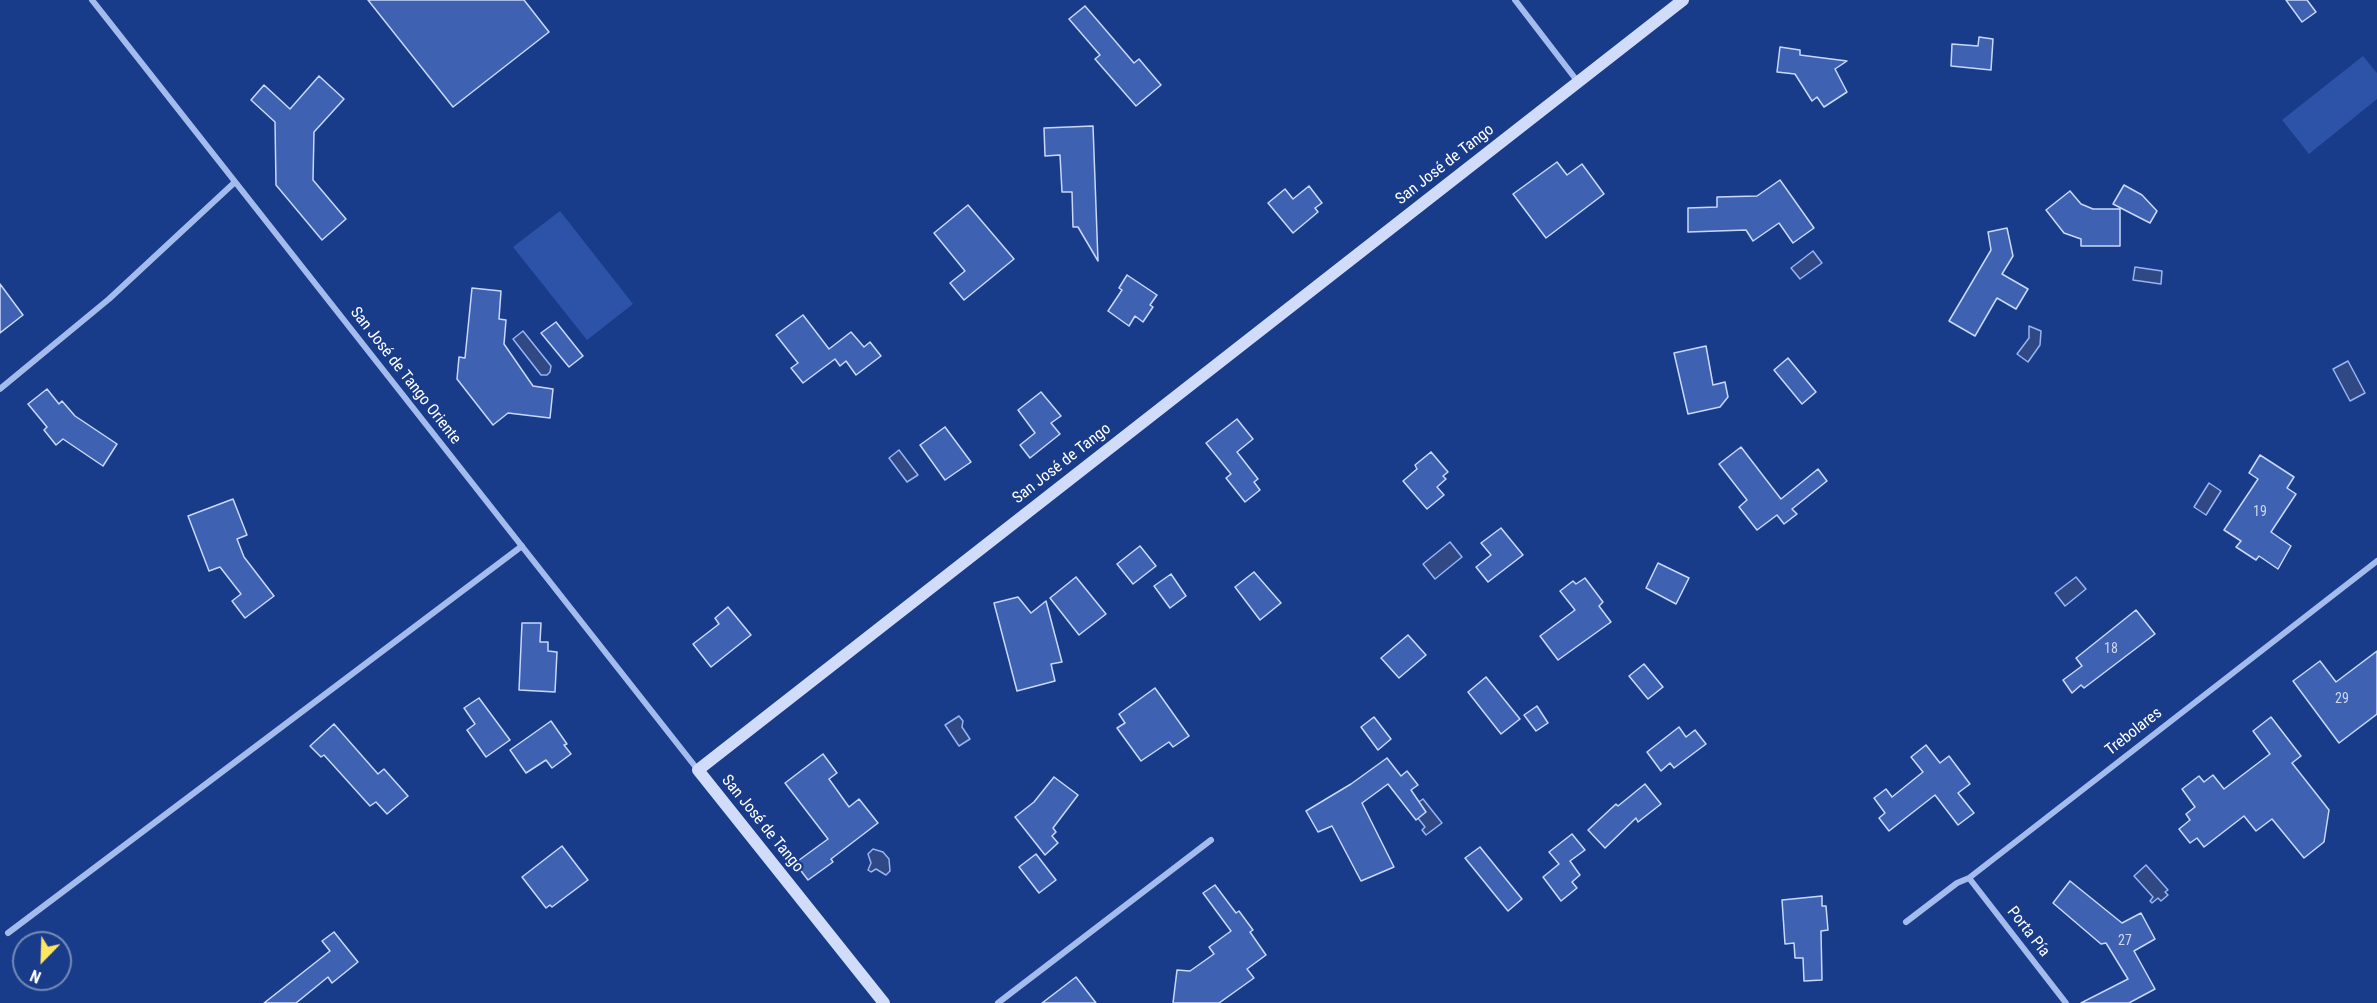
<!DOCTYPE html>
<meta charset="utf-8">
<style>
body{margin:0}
#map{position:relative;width:2377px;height:1003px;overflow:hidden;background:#193c8a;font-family:"Roboto Condensed",sans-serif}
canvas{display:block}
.north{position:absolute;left:12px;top:931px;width:60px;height:60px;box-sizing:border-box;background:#193c8a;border:2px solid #758ab9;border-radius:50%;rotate:203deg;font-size:16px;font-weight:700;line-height:24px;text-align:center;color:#fff}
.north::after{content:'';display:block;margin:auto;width:21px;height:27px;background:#ffe65f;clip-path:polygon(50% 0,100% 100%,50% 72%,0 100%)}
</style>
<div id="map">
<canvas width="2377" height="1003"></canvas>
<div class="north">N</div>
</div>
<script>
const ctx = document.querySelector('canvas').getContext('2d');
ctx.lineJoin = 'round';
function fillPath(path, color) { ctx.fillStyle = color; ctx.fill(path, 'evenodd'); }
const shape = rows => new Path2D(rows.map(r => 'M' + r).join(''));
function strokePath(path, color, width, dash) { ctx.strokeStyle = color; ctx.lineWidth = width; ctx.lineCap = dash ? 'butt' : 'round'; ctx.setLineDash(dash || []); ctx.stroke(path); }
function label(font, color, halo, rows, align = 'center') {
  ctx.font = font + ' "Roboto Condensed",sans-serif'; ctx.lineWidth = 4.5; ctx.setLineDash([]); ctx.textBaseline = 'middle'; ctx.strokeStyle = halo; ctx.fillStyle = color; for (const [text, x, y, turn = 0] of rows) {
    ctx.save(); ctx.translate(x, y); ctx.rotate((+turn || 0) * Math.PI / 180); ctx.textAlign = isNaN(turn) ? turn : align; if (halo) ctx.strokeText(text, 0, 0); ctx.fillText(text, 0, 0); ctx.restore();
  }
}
const green = shape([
 [2363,56,2377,73,2377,99,2309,154,2282,120],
 [560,211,633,304,587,340,513,247]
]);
const water = shape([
 [1813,251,1822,263,1800,279,1791,268,1813,251],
 [2135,267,2162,271,2161,284,2133,280,2135,267],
 [2029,326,2041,331,2040,345,2028,362,2017,354,2029,338,2029,326],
 [523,331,551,366,550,372,547,375,541,375,513,339,523,331],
 [2348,361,2365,393,2350,401,2333,369,2348,361],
 [899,450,918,475,907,482,889,458,899,450],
 [2209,483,2221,491,2206,515,2194,507,2209,483],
 [1450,542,1462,557,1435,579,1423,564,1450,542],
 [2076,577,2086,589,2065,606,2055,593,2076,577],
 [959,716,963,721,962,727,970,739,959,746,945,725,959,716],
 [1423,799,1442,823,1426,835,1422,830,1425,827,1410,808,1423,799],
 [873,849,883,852,889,859,890,871,886,875,876,869,871,872,868,870,871,863,868,854,873,849],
 [2146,865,2168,890,2165,892,2168,895,2161,901,2158,898,2152,903,2150,901,2153,897,2134,876,2146,865]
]);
const building = shape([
 [368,0,524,0,549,32,453,107,368,0],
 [2286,0,2307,0,2316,12,2302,22,2286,0],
 [1085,6,1134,63,1139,59,1161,85,1136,106,1095,59,1100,55,1069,19,1085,6],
 [1979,37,1993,39,1991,70,1951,66,1952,44,1978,46,1979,37],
 [1780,47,1800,50,1800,55,1847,61,1835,69,1847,92,1824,107,1817,97,1812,101,1795,74,1777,72,1780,47],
 [319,76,344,99,314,132,313,180,346,219,322,240,276,185,275,122,251,100,264,85,290,109,319,76],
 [1093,126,1098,261,1078,227,1073,227,1072,192,1062,192,1060,155,1045,156,1044,128,1093,126],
 [1557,162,1567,175,1582,164,1604,194,1546,238,1513,194,1557,162],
 [1780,180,1814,228,1793,243,1779,223,1753,241,1746,230,1688,232,1688,208,1717,207,1717,197,1757,196,1780,180],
 [2124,185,2142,195,2157,211,2150,223,2113,204,2124,185],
 [1309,186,1322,203,1315,208,1318,212,1293,233,1268,203,1285,189,1293,199,1309,186],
 [2070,191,2081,204,2093,209,2120,209,2120,246,2081,246,2081,239,2064,233,2046,210,2070,191],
 [968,205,1014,259,964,300,950,283,965,271,934,233,968,205],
 [2007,228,2013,256,2002,274,2028,289,2016,309,1997,298,1975,336,1949,321,1991,250,1988,232,2007,228],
 [1127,275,1157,295,1150,305,1153,307,1143,322,1135,316,1129,326,1108,311,1122,290,1119,288,1127,275],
 [0,284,23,315,0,333,0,284],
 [472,288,501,291,499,319,506,320,504,344,533,386,553,389,550,418,508,413,493,425,457,379,459,357,465,358,472,288],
 [803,315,829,349,851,332,864,347,870,342,881,356,856,375,846,361,840,366,835,359,803,383,791,368,798,363,776,335,803,315],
 [556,322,583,356,569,367,541,333,556,322],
 [1706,346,1713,385,1725,382,1728,397,1720,407,1688,414,1674,353,1706,346],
 [1788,358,1816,392,1802,404,1774,370,1788,358],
 [47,389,59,404,62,401,75,416,117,444,103,466,63,439,56,445,44,430,47,427,28,404,47,389],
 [1041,392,1061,416,1051,423,1060,434,1030,458,1020,445,1035,433,1018,410,1041,392],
 [1237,419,1253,439,1237,452,1258,479,1254,482,1260,490,1245,502,1226,478,1231,474,1206,443,1237,419],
 [945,427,971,462,945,480,920,445,945,427],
 [1741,447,1781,499,1818,469,1827,481,1792,509,1797,514,1784,524,1777,515,1757,530,1739,507,1747,500,1719,464,1741,447],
 [1431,452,1448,472,1443,476,1446,479,1437,487,1444,495,1427,509,1403,481,1417,469,1415,465,1431,452],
 [2260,455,2294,477,2287,488,2296,494,2271,532,2291,546,2278,569,2259,556,2256,560,2236,547,2241,541,2224,530,2258,479,2249,473,2260,455],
 [233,499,247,535,237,539,244,557,274,596,245,618,232,601,241,594,220,567,209,571,188,516,233,499],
 [1501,528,1523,555,1488,582,1476,567,1491,555,1481,543,1501,528],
 [1140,546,1156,566,1133,584,1117,564,1140,546],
 [1658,563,1689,578,1676,604,1646,588,1658,563],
 [1254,572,1281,603,1260,620,1235,587,1254,572],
 [1171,574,1186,596,1170,608,1154,586,1171,574],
 [1076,577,1106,614,1079,635,1050,598,1076,577],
 [1585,578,1603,602,1599,606,1611,622,1558,660,1540,636,1575,610,1560,591,1573,581,1576,584,1585,578],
 [1018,597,1031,613,1046,601,1062,662,1051,664,1055,681,1017,691,994,603,1018,597],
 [728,607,751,635,711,667,693,644,719,624,715,618,728,607],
 [2136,610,2155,634,2084,688,2081,685,2072,693,2063,680,2082,666,2076,658,2136,610],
 [522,623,541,623,540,642,548,642,548,651,557,652,555,692,519,690,522,623],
 [1408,635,1426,655,1399,678,1381,658,1408,635],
 [2377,651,2377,714,2339,743,2293,681,2320,661,2336,682,2377,651],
 [1644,664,1663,687,1648,699,1629,676,1644,664],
 [1486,677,1520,719,1501,734,1468,692,1486,677],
 [1155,688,1189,736,1173,747,1169,742,1141,761,1117,728,1125,723,1119,714,1155,688],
 [479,698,510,740,486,757,467,730,475,724,464,708,479,698],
 [1537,706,1548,723,1536,731,1524,715,1537,706],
 [1374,717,1391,739,1378,750,1361,727,1374,717],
 [2271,717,2301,756,2292,763,2329,810,2324,842,2304,858,2272,819,2256,831,2244,816,2204,847,2197,838,2190,843,2179,829,2190,820,2186,814,2195,807,2182,789,2199,776,2204,782,2213,775,2224,789,2270,754,2253,731,2271,717],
 [551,721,567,744,564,745,571,754,552,768,546,760,526,773,510,750,551,721],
 [334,724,378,774,384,769,408,796,387,814,376,802,370,806,324,755,321,757,310,746,334,724],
 [1679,727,1686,737,1695,730,1706,744,1674,768,1670,763,1661,771,1647,752,1679,727],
 [1926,745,1940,763,1949,756,1970,784,1958,793,1974,813,1958,825,1935,795,1889,831,1879,818,1885,813,1874,798,1886,789,1892,797,1923,772,1911,757,1926,745],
 [823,754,837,773,829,779,849,807,859,799,878,823,831,859,833,862,808,880,795,863,828,839,785,783,823,754],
 [1387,758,1401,776,1407,771,1418,785,1411,790,1426,812,1416,820,1388,784,1362,803,1394,867,1361,881,1332,826,1318,832,1306,811,1351,784,1387,758],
 [1054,777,1078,795,1053,828,1056,832,1052,836,1058,843,1045,855,1015,817,1034,802,1054,777],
 [1645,784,1661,804,1638,822,1636,818,1605,848,1588,830,1616,804,1618,806,1645,784],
 [1572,834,1585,850,1570,861,1580,875,1572,882,1577,888,1561,901,1543,877,1559,864,1549,852,1572,834],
 [562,846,588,880,552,907,550,905,546,908,522,877,562,846],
 [1480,847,1522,899,1508,911,1465,858,1480,847],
 [1036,854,1056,880,1039,893,1019,867,1036,854],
 [2070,881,2122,923,2141,913,2155,939,2134,951,2155,989,2129,1003,2081,1003,2128,979,2106,943,2101,944,2053,903,2070,881],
 [1215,885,1236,913,1239,911,1253,930,1250,932,1266,955,1247,969,1254,978,1219,1003,1173,1003,1177,970,1190,971,1214,954,1209,947,1231,931,1203,893,1215,885],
 [1822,896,1822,906,1826,906,1828,930,1821,931,1822,980,1804,981,1803,958,1795,958,1794,943,1785,944,1782,900,1822,896],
 [334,932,358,962,332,983,328,977,296,1003,264,1003,330,951,322,941,334,932],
 [1076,977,1096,1003,1042,1003,1076,977]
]);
const street = shape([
 [92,0,698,770],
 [1515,0,1578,82],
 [0,389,109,299,235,182],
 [1969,878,2066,1003],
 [1906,922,1957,883,1969,878,2377,561],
 [8,933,522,546],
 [998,1003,1211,840]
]);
const secondary = shape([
 [884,1003,698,770,1683,0]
]);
const numberNames = [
 ["19",2260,512],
 ["18",2111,649],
 ["29",2342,699],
 ["27",2125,941]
];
const streetNames = [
 ["San José de Tango",1445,165,-38],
 ["San José de Tango Oriente",405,376,52],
 ["San José de Tango",1062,464,-38],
 ["Trebolares",2134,732,-38],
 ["San José de Tango",762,824,51],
 ["Porta Pía",2028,932,52]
];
fillPath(green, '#2c53a8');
fillPath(water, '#304984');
strokePath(water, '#95b4f0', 1.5);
fillPath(building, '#3e62b1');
strokePath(building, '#c9d8fa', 1.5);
strokePath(street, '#a3bbed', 6);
strokePath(secondary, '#d0dcfa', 12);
label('14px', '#cfd8ec', null, numberNames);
label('16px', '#fff', '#193c8a', streetNames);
</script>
